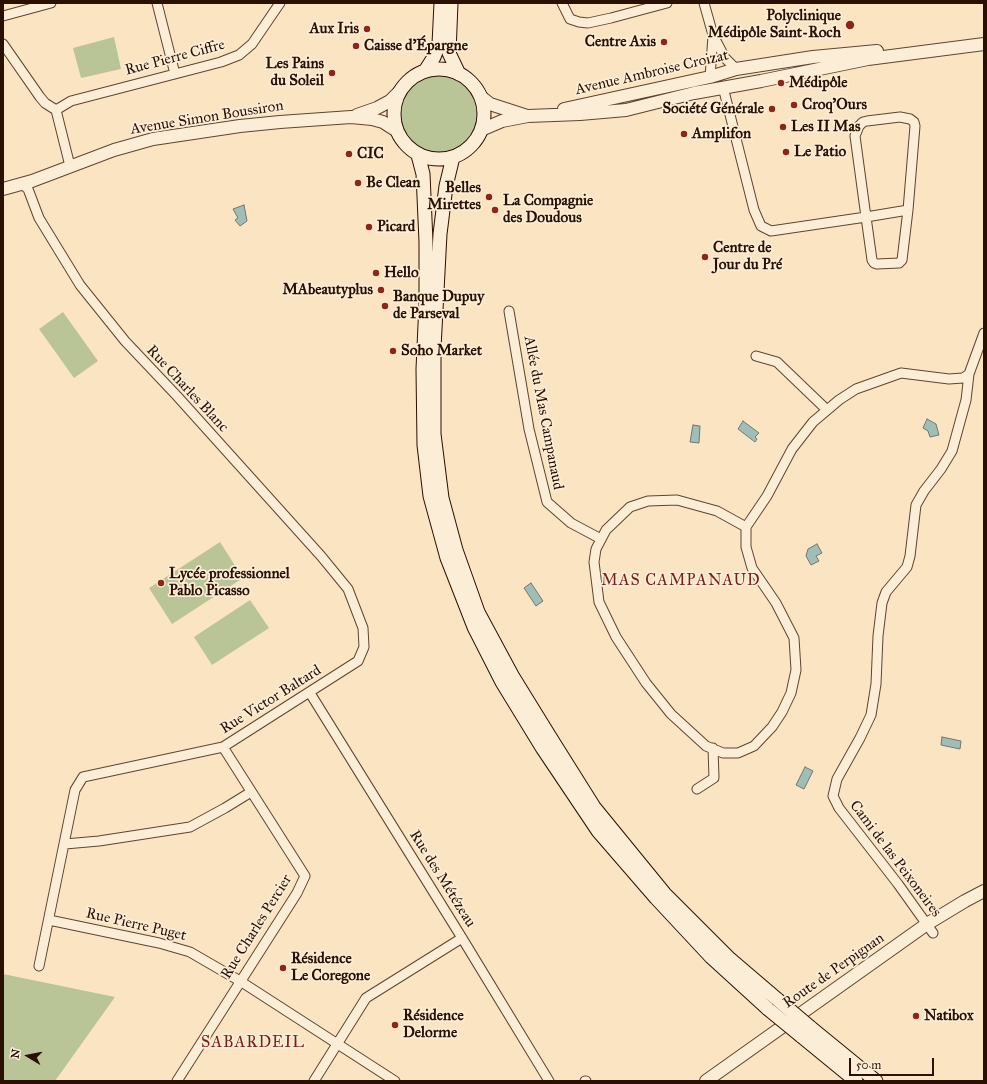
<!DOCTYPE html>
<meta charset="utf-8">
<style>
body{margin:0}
#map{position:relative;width:987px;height:1084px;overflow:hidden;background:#fbe4c2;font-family:"IM FELL Great Primer",serif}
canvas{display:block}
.frame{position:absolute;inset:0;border:4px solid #2a1000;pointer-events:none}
.north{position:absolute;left:8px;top:1036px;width:40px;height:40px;-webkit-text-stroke:3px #fcedd7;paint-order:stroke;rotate:280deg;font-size:11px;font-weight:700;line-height:16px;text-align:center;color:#2a1000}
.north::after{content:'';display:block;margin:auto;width:14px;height:18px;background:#2a1000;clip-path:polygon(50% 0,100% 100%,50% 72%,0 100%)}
.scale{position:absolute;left:849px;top:1058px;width:85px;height:18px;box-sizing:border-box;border:2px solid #2a1000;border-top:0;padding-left:5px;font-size:12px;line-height:14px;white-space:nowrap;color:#2a1000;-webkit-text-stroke:3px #fcedd7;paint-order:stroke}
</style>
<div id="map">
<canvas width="987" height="1084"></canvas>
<div class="frame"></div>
<div class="north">N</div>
<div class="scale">50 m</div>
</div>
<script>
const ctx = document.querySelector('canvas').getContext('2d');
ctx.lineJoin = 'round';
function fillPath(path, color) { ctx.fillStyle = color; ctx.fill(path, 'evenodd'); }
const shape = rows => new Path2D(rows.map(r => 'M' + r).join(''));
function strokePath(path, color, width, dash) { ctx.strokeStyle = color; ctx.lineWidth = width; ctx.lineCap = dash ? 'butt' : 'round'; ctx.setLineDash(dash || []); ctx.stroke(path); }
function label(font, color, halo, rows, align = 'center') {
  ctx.font = font + ' "IM FELL Great Primer",serif'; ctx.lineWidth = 3.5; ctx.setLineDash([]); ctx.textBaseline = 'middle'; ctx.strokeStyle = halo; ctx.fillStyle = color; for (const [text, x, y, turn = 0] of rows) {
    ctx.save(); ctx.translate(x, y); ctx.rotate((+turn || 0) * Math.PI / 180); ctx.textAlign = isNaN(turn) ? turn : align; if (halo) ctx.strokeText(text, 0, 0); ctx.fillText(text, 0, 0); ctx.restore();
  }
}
const green = shape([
 [114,37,121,69,81,78,73,48],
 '401 114a38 38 0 1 1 76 0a38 38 0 1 1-76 0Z',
 [63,312,98,361,74,378,39,329],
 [220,542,243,578,172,624,149,588],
 [250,600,269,628,212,665,194,637],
 [3,974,115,997,55,1081,3,1081]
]);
const water = shape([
 [244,205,247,221,240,226,235,220,238,218,233,209,244,205],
 [927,419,936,424,939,435,930,437,928,431,923,428,927,419],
 [743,421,759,433,755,437,757,439,755,442,738,429,743,421],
 [693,425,700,426,699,443,690,442,693,425],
 [817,544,822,553,816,556,819,561,811,565,806,556,808,549,817,544],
 [531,583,543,601,536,606,524,588,531,583],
 [942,737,961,741,960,749,941,745,942,737],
 [805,767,813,771,804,789,796,785,805,767]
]);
const minor = shape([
 [157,3,175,74],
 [562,3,570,19,579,22,588,23,611,18,667,3],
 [704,3,713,35,725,58,736,69],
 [3,16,51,3],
 [3,44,40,97,45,103,56,110,70,166],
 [710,77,713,36],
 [723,87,754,210,761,226,771,231,866,217,908,210,902,260,899,263,877,264,874,263,872,260,866,217,855,136,859,126,863,122,867,121,900,117,910,119,914,122,915,126,908,210],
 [56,110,71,101,221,62,239,55,252,44,280,3],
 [22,184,28,189,39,218,80,285,125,341,177,396,321,556,348,589,363,628,364,647,358,661,223,747,83,777,75,790,39,966],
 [509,311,529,429,547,502,571,523,601,539],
 [756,356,777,362,827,410],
 [746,527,717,511,677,500,648,501,630,507,606,530,596,549,594,562,599,602,616,637,646,683,671,714,706,746,723,753,738,753,754,746,772,727,782,712,791,693,796,670,794,638,776,603,752,568,746,547,746,527,767,496,792,449,813,422,839,400,856,389,901,373,949,379,963,378,969,374],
 [310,693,462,938,549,1081],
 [697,789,714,778,713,748],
 [65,844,99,841,190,827,225,808,251,792],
 [49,920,159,943,190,952,240,981,395,1081],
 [933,933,898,884,839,808,833,796,837,779,860,738,871,715,876,684,878,636,882,603,886,592,907,567,910,556,916,505,924,491,941,469,952,451,966,400,969,374,984,333],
 [177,1081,297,893,305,876,223,747],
 [314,1081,366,998,462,938],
 [585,1081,586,1081]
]);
const tertiary = shape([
 [480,96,490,104,527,116],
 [564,109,710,77,736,69,813,57,877,51],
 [357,115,377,108,390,101,399,92],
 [481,130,502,121,528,116,580,114,626,110,694,93,761,81,868,59,984,44],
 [3,189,32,181,114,150,153,139,240,126,280,122,351,117,372,119,383,122,397,131],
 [706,1081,927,924,965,901,984,891]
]);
const secondary = shape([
 [451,3,449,53,459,74],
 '394 114a45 45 0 1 1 90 0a45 45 0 1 1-90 0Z',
 [425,71,434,57,439,44,441,3],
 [418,155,423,174,426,242,426,303,423,369,424,445,430,496,447,558,474,627,502,682,543,749,598,831,656,898,711,957,768,1009],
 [453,157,446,186,440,234,434,348,434,434,442,498,456,550,478,612,513,677,550,737,594,807,665,894,730,959,778,1000],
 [810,1027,876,1081],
 [801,1036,856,1081]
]);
const secondaryBridge = shape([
 [778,1000,810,1027],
 [768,1009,801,1036]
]);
const markers = [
 [850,25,5,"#8f2418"],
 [367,29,4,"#8f2418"],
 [664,42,4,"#8f2418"],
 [356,46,4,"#8f2418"],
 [332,73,4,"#8f2418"],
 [781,83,4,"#8f2418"],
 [794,105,4,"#8f2418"],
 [772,109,4,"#8f2418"],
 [783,127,4,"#8f2418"],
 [684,134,4,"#8f2418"],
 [786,152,4,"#8f2418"],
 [349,154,4,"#8f2418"],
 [358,183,4,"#8f2418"],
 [489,197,4,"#8f2418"],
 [495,210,4,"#8f2418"],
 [369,227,4,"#8f2418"],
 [705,257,4,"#8f2418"],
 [376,273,4,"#8f2418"],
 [381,290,4,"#8f2418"],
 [385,306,4,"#8f2418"],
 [393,351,4,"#8f2418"],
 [161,583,4,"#8f2418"],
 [283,968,4,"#8f2418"],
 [916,1016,4,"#8f2418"],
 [395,1025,4,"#8f2418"]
];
const poiNames = [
 ["Polyclinique",841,16,"right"],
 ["Médipôle Saint-Roch",841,33,"right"],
 ["Aux Iris",359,29,"right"],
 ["Centre Axis",656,42,"right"],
 ["Caisse d'Épargne",364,46],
 ["Les Pains",324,64,"right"],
 ["du Soleil",324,81,"right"],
 ["Médipôle",789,83],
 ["Croq'Ours",802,105],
 ["Société Générale",764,109,"right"],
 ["Les II Mas",791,127],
 ["Amplifon",692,134],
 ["Le Patio",794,152],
 ["CIC",357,154],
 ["Be Clean",366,183],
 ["Belles",481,188,"right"],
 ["Mirettes",481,205,"right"],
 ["La Compagnie",503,201],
 ["des Doudous",503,218],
 ["Picard",377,227],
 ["Centre de",713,248],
 ["Jour du Pré",713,265],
 ["Hello",384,273],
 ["MAbeautyplus",373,290,"right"],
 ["Banque Dupuy",393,297],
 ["de Parseval",393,314],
 ["Soho Market",401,351],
 ["Lycée professionnel",169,574],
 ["Pablo Picasso",169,591],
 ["Résidence",291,959],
 ["Le Coregone",291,976],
 ["Résidence",403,1016],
 ["Delorme",403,1033],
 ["Natibox",924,1016]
];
const streetNames = [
 ["Rue Pierre Ciffre",175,58,-15],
 ["Avenue Ambroise Croizat",652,73,-13],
 ["Avenue Simon Boussiron",207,118,-9],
 ["Rue Charles Blanc",187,389,47],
 ["Allée du Mas Campanaud",543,413,79],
 ["Rue Victor Baltard",271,700,-32],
 ["Cami de las Peixoneires",895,859,53],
 ["Rue des Métézeau",442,879,58],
 ["Rue Pierre Puget",136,925,13],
 ["Rue Charles Percier",257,927,-58],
 ["Route de Perpignan",834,971,-35]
];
const neighbourhoodNames = [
 ["MAS CAMPANAUD",681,581],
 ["SABARDEIL",253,1043]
];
fillPath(green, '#bac597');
fillPath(water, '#9fbeb7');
strokePath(water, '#70786e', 1);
strokePath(minor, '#5e4530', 11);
strokePath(tertiary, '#5e4530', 14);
strokePath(secondary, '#2a1000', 15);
strokePath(minor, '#fcedd7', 9);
strokePath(tertiary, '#fcedd7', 12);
strokePath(secondary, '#fcedd7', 13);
strokePath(secondaryBridge, '#2a1000', 15, []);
strokePath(secondaryBridge, '#fcedd7', 13);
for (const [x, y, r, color] of markers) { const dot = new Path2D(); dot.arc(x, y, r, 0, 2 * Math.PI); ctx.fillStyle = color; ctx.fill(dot); strokePath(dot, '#fcedd7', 1.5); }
label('bold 15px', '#2a1000', '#fcedd7', poiNames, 'left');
label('15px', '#2a1000', '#fcedd7', streetNames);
ctx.letterSpacing = '1px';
label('16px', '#7a1f14', '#fcedd7', neighbourhoodNames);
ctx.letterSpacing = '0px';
</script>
